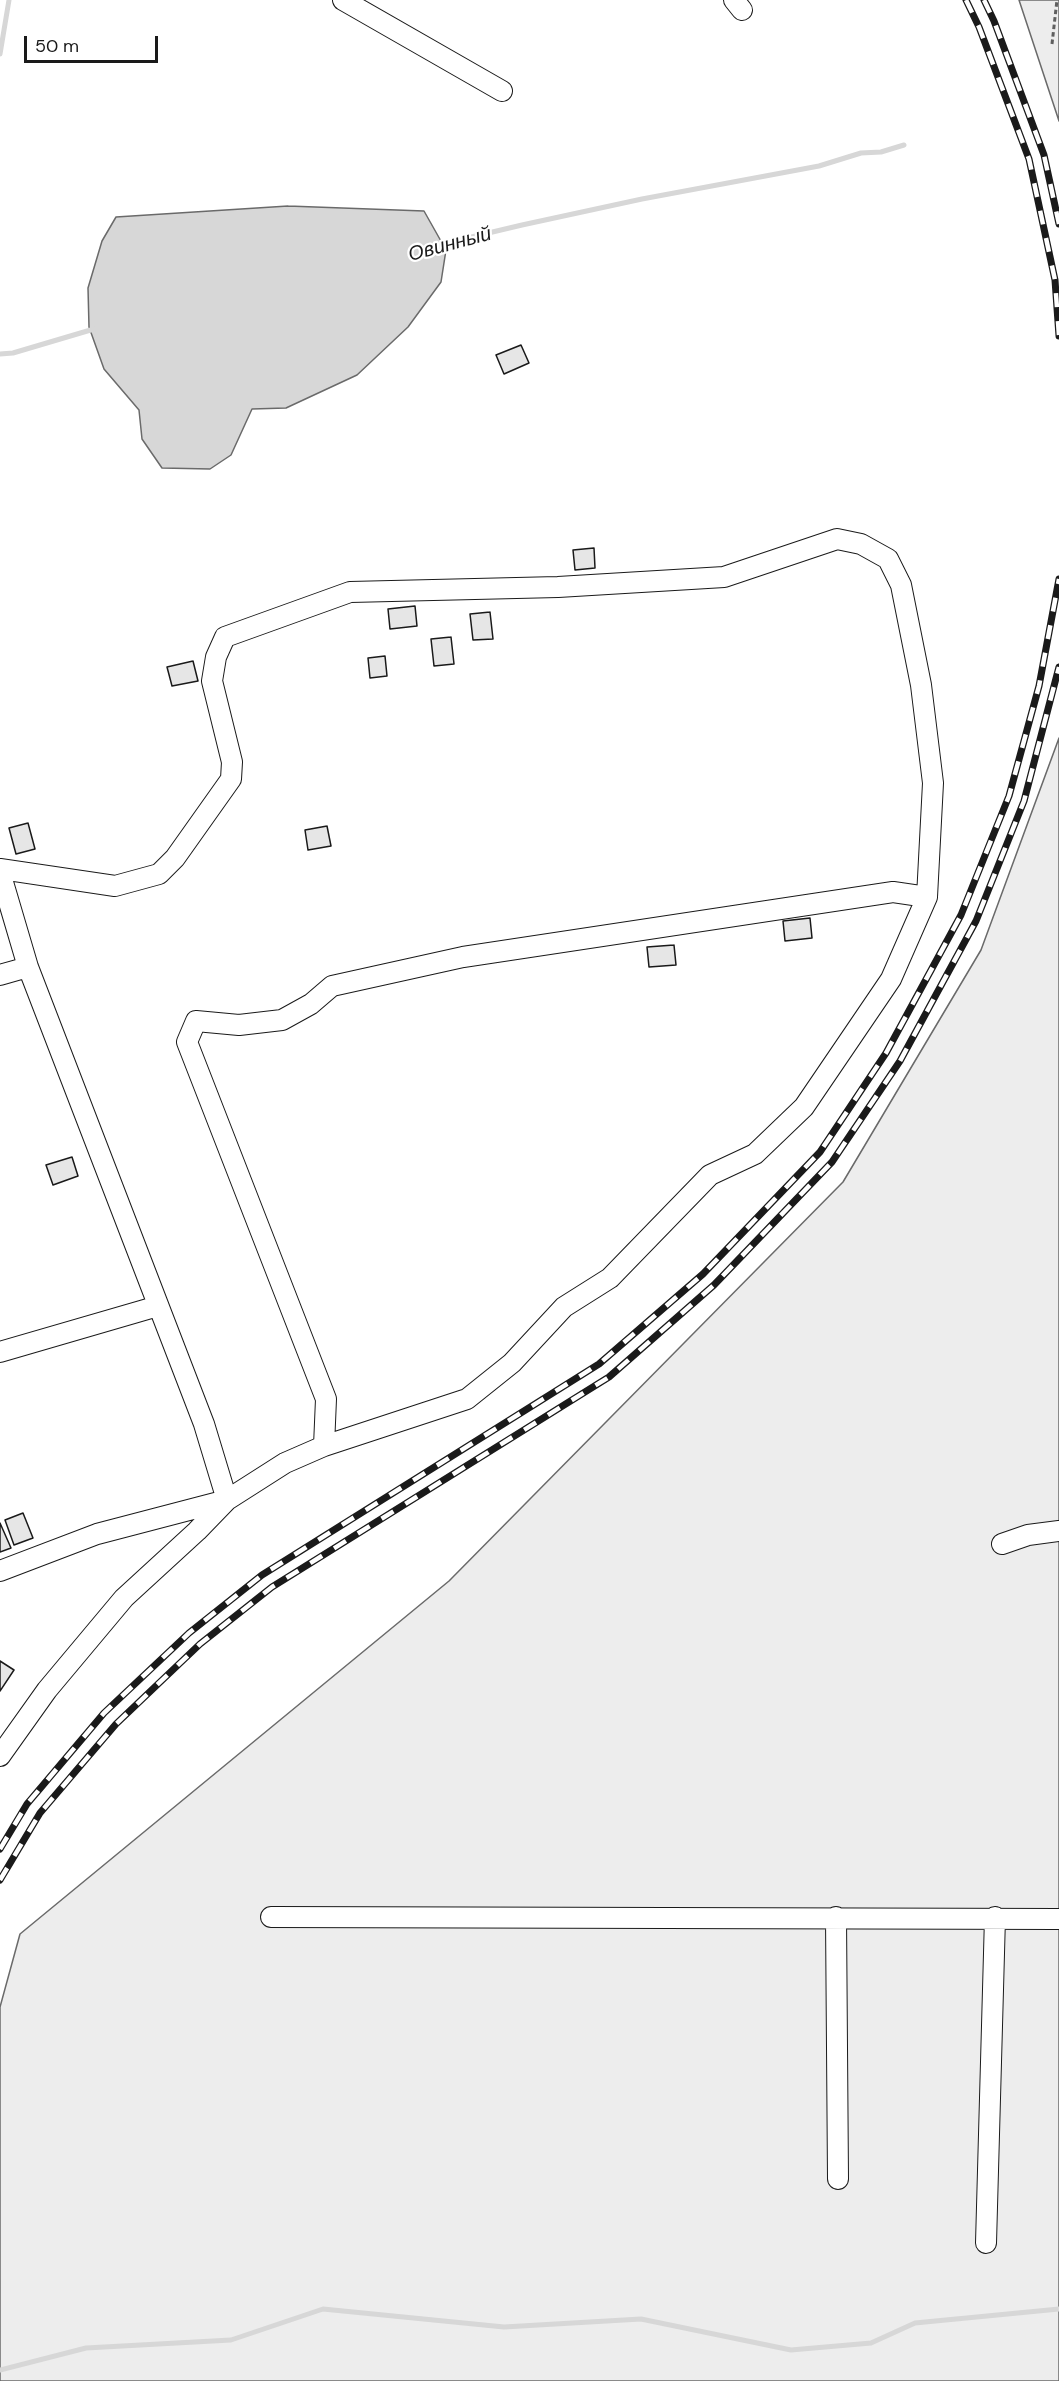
<!DOCTYPE html>
<meta charset="utf-8">
<style>
body{margin:0}
#map{position:relative;width:1059px;height:2381px;overflow:hidden;background:#fff;font-family:"DM Sans",sans-serif}
canvas{display:block}
.scale{position:absolute;left:24px;top:36px;width:134px;height:27px;box-sizing:border-box;border:3px solid #1a1a1a;border-top:0;padding-left:8px;font-size:18px;line-height:21px;white-space:nowrap;color:#1a1a1a;-webkit-text-stroke:4px #fff;paint-order:stroke}
</style>
<div id="map">
<canvas width="1059" height="2381"></canvas>
<div class="scale">50 m</div>
</div>
<script>
const ctx = document.querySelector('canvas').getContext('2d');
ctx.lineJoin = 'round';
function fillPath(path, color) { ctx.fillStyle = color; ctx.fill(path, 'evenodd'); }
const shape = rows => new Path2D(rows.map(r => 'M' + r).join(''));
function strokePath(path, color, width, dash) { ctx.strokeStyle = color; ctx.lineWidth = width; ctx.lineCap = dash ? 'butt' : 'round'; ctx.setLineDash(dash || []); ctx.stroke(path); }
function label(font, color, halo, rows, align = 'center') {
  ctx.font = font + ' "DM Sans",sans-serif'; ctx.lineWidth = 4.5; ctx.setLineDash([]); ctx.textBaseline = 'middle'; ctx.strokeStyle = halo; ctx.fillStyle = color; for (const [text, x, y, turn = 0] of rows) {
    ctx.save(); ctx.translate(x, y); ctx.rotate((+turn || 0) * Math.PI / 180); ctx.textAlign = isNaN(turn) ? turn : align; if (halo) ctx.strokeText(text, 0, 0); ctx.fillText(text, 0, 0); ctx.restore();
  }
}
const built = shape([
 [1019,0,1059,0,1059,121,1019,0],
 [1059,738,1059,2381,0,2381,0,2007,20,1934,449,1581,843,1182,981,950,1059,738]
]);
const water = shape([
 [288,206,424,211,446,250,441,282,408,327,357,375,286,408,252,409,231,455,210,469,162,468,142,439,139,410,104,369,89,327,88,288,102,241,116,217,288,206]
]);
const stream = shape([
 [0,54,9,0],
 [440,250,446,250,463,239,522,225,642,199,819,166,861,153,881,152,904,145],
 [0,354,13,353,94,329],
 [0,2370,86,2348,231,2340,323,2309,504,2327,641,2319,791,2350,871,2343,915,2323,1059,2309]
]);
const building = shape([
 [521,345,529,363,504,374,496,355,521,345],
 [594,548,595,568,575,570,573,550,594,548],
 [415,606,417,626,390,629,388,609,415,606],
 [490,612,493,639,473,640,470,614,490,612],
 [451,637,454,664,434,666,431,639,451,637],
 [385,656,387,676,370,678,368,658,385,656],
 [193,661,198,681,172,686,167,667,193,661],
 [28,823,35,849,16,854,9,828,28,823],
 [327,826,331,846,308,850,305,830,327,826],
 [810,918,812,938,785,941,783,921,810,918],
 [674,945,676,965,649,967,647,947,674,945],
 [72,1157,78,1176,53,1185,46,1165,72,1157],
 [23,1513,33,1538,14,1545,5,1520,23,1513],
 [0,1523,11,1548,0,1552,0,1523],
 [0,1661,14,1670,0,1691,0,1661]
]);
const path = shape([
 [1052,44,1057,0]
]);
const minor = shape([
 [343,0,502,91],
 [734,0,742,10],
 [0,869,115,886,159,874,175,858,231,779,232,762,212,681,216,657,225,637,350,592,558,587,724,577,837,539,861,544,888,559,901,585,921,685,933,783,927,897,891,979,804,1107,755,1154,710,1175,610,1278,564,1307,512,1363,467,1399,324,1446,285,1463,227,1500,197,1531,124,1598,47,1690,0,1756],
 [0,872,28,967,204,1424,227,1500,97,1534,0,1571],
 [0,975,28,967],
 [0,1352,158,1306],
 [324,1446,326,1399,187,1042,196,1021,239,1025,282,1020,311,1004,332,986,463,957,893,892,927,897],
 [1002,1544,1028,1535,1059,1531],
 [271,1917,1059,1919],
 [836,1917,838,2179],
 [986,2243,995,1917]
]);
const rail = shape([
 [966,0,979,27,1029,159,1055,280,1059,336],
 [984,0,994,21,1044,155,1059,224],
 [0,1849,27,1804,104,1713,189,1633,262,1575,599,1364,703,1274,820,1152,886,1053,961,915,1009,796,1039,686,1059,579],
 [0,1880,40,1813,116,1724,200,1644,272,1587,609,1377,714,1285,832,1162,900,1061,976,921,1024,801,1059,667]
]);
const waterNames = [
 ["Овинный",450,245,-15]
];
fillPath(built, '#ededed');
strokePath(built, '#6a6a6a', 1.5);
fillPath(water, '#d7d7d7');
strokePath(water, '#6a6a6a', 1.5);
strokePath(stream, '#d7d7d7', 5);
fillPath(building, '#e6e6e6');
strokePath(building, '#1a1a1a', 1.5);
strokePath(minor, '#1a1a1a', 22);
strokePath(path, '#5f5f5f', 3, [4.5, 3]);
strokePath(minor, '#fff', 20);
strokePath(rail, '#1a1a1a', 7);
strokePath(rail, '#fff', 4.5, [14]);
label('italic 20px', '#1a1a1a', '#fff', waterNames);
</script>
